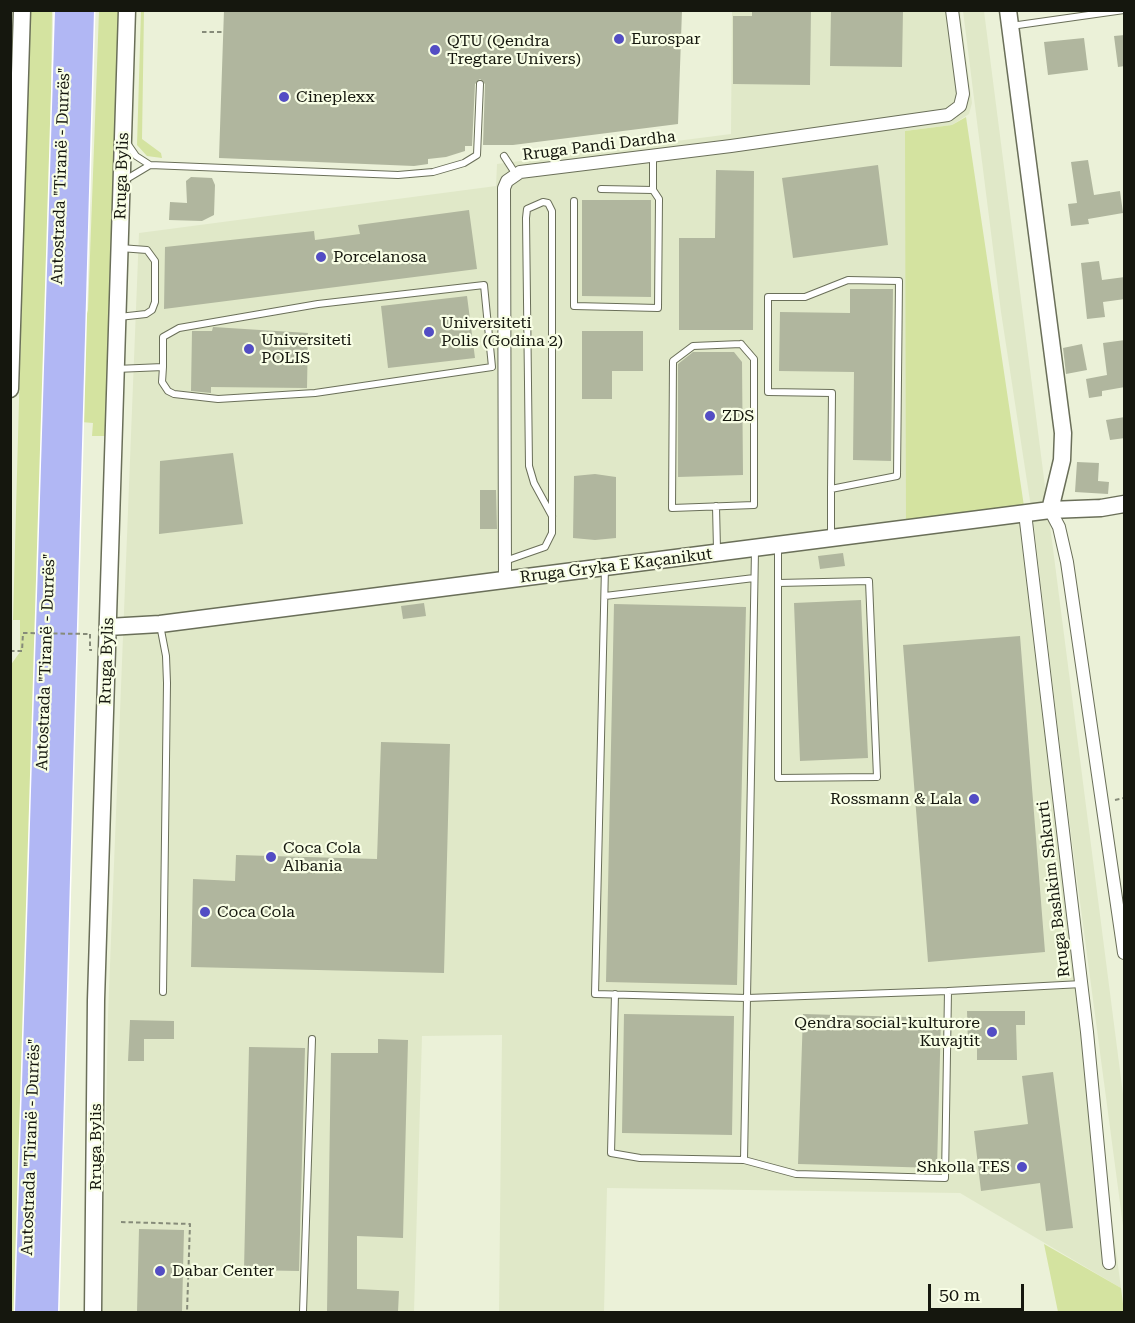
<!DOCTYPE html>
<meta charset="utf-8">
<style>
body{margin:0}
#map{position:relative;width:1135px;height:1323px;overflow:hidden;background:#ebf1d8;font-family:"Roboto Serif",serif}
canvas{display:block}
.frame{position:absolute;inset:0;border:12px solid #15170e;pointer-events:none}
.scale{position:absolute;left:928px;top:1284px;width:96px;height:27px;box-sizing:border-box;border:3px solid #15170e;border-top:0;padding-left:8px;font-size:18px;line-height:21px;white-space:nowrap;color:#15170e;-webkit-text-stroke:4px #f8fee5;paint-order:stroke}
</style>
<div id="map">
<canvas width="1135" height="1323"></canvas>
<div class="frame"></div>
<div class="scale">50 m</div>
</div>
<script>
const ctx = document.querySelector('canvas').getContext('2d');
ctx.lineJoin = 'round';
function fillPath(path, color) { ctx.fillStyle = color; ctx.fill(path, 'evenodd'); }
const shape = rows => new Path2D(rows.map(r => 'M' + r).join(''));
function strokePath(path, color, width, dash) { ctx.strokeStyle = color; ctx.lineWidth = width; ctx.lineCap = dash ? 'butt' : 'round'; ctx.setLineDash(dash || []); ctx.stroke(path); }
function label(font, color, halo, rows, align = 'center') {
  ctx.font = font + ' "Roboto Serif",serif'; ctx.lineWidth = 4.5; ctx.setLineDash([]); ctx.textBaseline = 'middle'; ctx.strokeStyle = halo; ctx.fillStyle = color; for (const [text, x, y, turn = 0] of rows) {
    ctx.save(); ctx.translate(x, y); ctx.rotate((+turn || 0) * Math.PI / 180); ctx.textAlign = isNaN(turn) ? turn : align; if (halo) ctx.strokeText(text, 0, 0); ctx.fillText(text, 0, 0); ctx.restore();
  }
}
const built = shape([
 [732,11,960,11,972,103,969,114,952,125,905,131,1025,513,1087,1032,1121,1288,960,1193,607,1188,604,1312,499,1312,502,1035,422,1036,414,1312,102,1312,108,1015,139,233,496,186,497,164,731,134],
 [963,11,984,11,1124,1102,1124,1233,1065,789,1034,527,1001,312]
]);
const green = shape([
 [52,10,49,283,18,1312,11,1312,10,666,20,652,20,620,13,620,28,71,30,11],
 [99,11,119,11,107,436,92,436,93,423,81,422,84,323,88,310],
 [141,11,144,11,142,139,161,153,162,158,147,156,137,145],
 [966,117,1025,513,906,528,905,131,952,125],
 [1044,1244,1121,1288,1124,1312,1058,1312]
]);
const building = shape([
 [224,10,682,10,678,124,513,145,483,145,485,84,480,79,475,84,472,146,465,146,465,151,446,157,428,159,428,164,414,166,219,158],
 [752,10,811,10,810,85,733,84,733,16,752,16],
 [831,10,903,10,902,67,830,66],
 [1125,35,1125,66,1118,67,1114,36],
 [1084,38,1088,70,1048,75,1044,42],
 [1088,160,1094,195,1120,191,1123,213,1088,219,1089,224,1071,226,1068,204,1077,203,1071,162],
 [878,165,888,245,793,258,782,178],
 [716,170,754,171,753,330,679,330,679,238,715,238],
 [191,177,212,178,215,185,214,215,202,221,169,220,170,202,187,203,186,181],
 [582,200,651,200,651,297,582,296],
 [469,210,477,269,164,309,165,247,314,231,315,240,360,234,358,225],
 [1099,261,1102,280,1125,277,1125,299,1103,302,1105,317,1087,319,1081,263],
 [850,289,893,289,891,461,853,460,854,372,779,371,780,312,850,313],
 [467,296,475,358,388,368,381,306],
 [213,327,308,333,307,388,211,387,211,393,191,391,192,331,212,331],
 [582,331,643,331,643,371,612,371,612,399,582,399],
 [1125,340,1125,387,1102,391,1102,396,1089,398,1086,379,1107,375,1103,343],
 [1082,344,1087,370,1066,374,1063,348],
 [693,352,734,352,742,362,743,475,678,477,678,364],
 [1125,417,1125,438,1110,440,1106,420],
 [233,453,243,524,159,534,160,461],
 [1077,462,1099,463,1098,481,1109,482,1108,494,1075,492],
 [595,474,616,477,616,538,595,540,573,538,574,476],
 [480,490,496,490,497,529,480,529],
 [843,553,845,566,820,569,818,556],
 [861,600,868,758,800,761,794,603],
 [424,603,426,616,403,619,401,606],
 [614,604,746,607,737,985,606,982],
 [1020,636,1045,952,928,962,903,645],
 [381,742,450,744,444,973,191,967,193,879,235,881,236,855,377,859],
 [967,1011,1025,1011,1025,1025,1016,1025,1017,1060,977,1060,977,1045,968,1045],
 [624,1014,734,1016,732,1135,622,1133],
 [803,1014,941,1018,937,1168,798,1164],
 [130,1020,174,1021,174,1039,144,1039,144,1061,128,1061],
 [378,1039,408,1040,403,1238,357,1236,357,1289,399,1291,398,1312,327,1312,331,1053,378,1053],
 [249,1047,305,1048,299,1271,244,1270],
 [1053,1072,1073,1228,1046,1231,1040,1183,981,1191,974,1131,1028,1124,1022,1076],
 [139,1229,184,1230,182,1312,137,1312]
]);
const path = shape([
 [202,32,223,32],
 [90,634,90,650,92,650],
 [10,651,22,651,23,633],
 [1115,800,1124,798],
 [121,1222,190,1224,187,1312]
]);
const lane = shape([
 [1011,26,1124,10],
 [127,143,136,156,150,165],
 [504,156,515,173],
 [125,180,150,165,398,175,433,172,464,163,477,155,480,84],
 [601,189,653,190,653,156],
 [574,201,574,306,658,308,659,199,653,190],
 [119,317,146,314,152,310,155,302,155,261,147,250,120,248],
 [741,344,754,359,754,505,672,508,673,361,693,346,741,344],
 [116,369,163,367,163,337,179,328,318,304,484,285,492,367,315,393,218,399,174,394,168,391,162,382,163,367],
 [716,506,717,550],
 [831,537,831,489,832,393,768,392,768,297,805,297,848,280,899,281,897,476,831,489],
 [505,561,545,547,552,533,552,211,548,203,543,202,527,209,526,218,529,466,534,483,552,516],
 [605,567,595,994,747,998,755,550],
 [778,583,869,581,877,777,778,778,778,545],
 [605,596,754,578],
 [160,625,166,656,167,683,163,992],
 [948,991,1082,984],
 [615,994,611,1153,640,1158,744,1160,796,1174,945,1178,948,991,747,998,744,1160],
 [303,1312,312,1039]
]);
const street = shape([
 [1050,510,1059,527,1067,562,1124,953],
 [1025,513,1087,1032,1109,1263],
 [505,580,504,188,507,181,520,172,731,146,948,115,960,106,963,94,952,10]
]);
const secondary = shape([
 [1008,10,1063,433,1062,460,1050,510],
 [10,389,22,10],
 [108,627,160,624,1050,510,1101,508,1124,504],
 [93,1312,96,1000,127,10]
]);
const highway = shape([
 [26,1312,66,10],
 [47,1312,83,10]
]);
const pathBridge = shape([
 [23,633,90,634]
]);
const markers = [
 [619,39,6,"#534dc4"],
 [435,50,6,"#534dc4"],
 [284,97,6,"#534dc4"],
 [321,257,6,"#534dc4"],
 [429,332,6,"#534dc4"],
 [249,349,6,"#534dc4"],
 [710,416,6,"#534dc4"],
 [974,799,6,"#534dc4"],
 [271,857,6,"#534dc4"],
 [205,912,6,"#534dc4"],
 [992,1032,6,"#534dc4"],
 [1022,1167,6,"#534dc4"],
 [160,1271,6,"#534dc4"]
];
const poiNames = [
 ["Eurospar",631,39],
 ["QTU (Qendra",447,41],
 ["Tregtare Univers)",447,59],
 ["Cineplexx",296,97],
 ["Porcelanosa",333,257],
 ["Universiteti",441,323],
 ["Polis (Godina 2)",441,341],
 ["Universiteti",261,340],
 ["POLIS",261,358],
 ["ZDS",722,416],
 ["Rossmann & Lala",962,799,"right"],
 ["Coca Cola",283,848],
 ["Albania",283,866],
 ["Coca Cola",217,912],
 ["Qendra social-kulturore",980,1023,"right"],
 ["Kuvajtit",980,1041,"right"],
 ["Shkolla TES",1010,1167,"right"],
 ["Dabar Center",172,1271]
];
const streetNames = [
 ["Rruga Pandi Dardha",599,146,-7],
 ["Autostrada \"Tiranë - Durrës\"",61,176,-88],
 ["Rruga Bylis",122,176,-88],
 ["Rruga Gryka E Kaçanikut",616,566,-7],
 ["Rruga Bylis",107,661,-88],
 ["Autostrada \"Tiranë - Durrës\"",46,662,-88],
 ["Rruga Bashkim Shkurti",1054,889,-97],
 ["Autostrada \"Tiranë - Durrës\"",31,1147,-88],
 ["Rruga Bylis",96,1147,-90]
];
fillPath(built, '#e0e8c8');
fillPath(green, '#d4e3a0');
fillPath(building, '#b0b69e');
strokePath(lane, '#6a6f59', 8);
strokePath(street, '#6a6f59', 14);
strokePath(secondary, '#6a6f59', 19);
strokePath(highway, '#fff', 25);
strokePath(path, '#868b79', 2, [4.5, 3]);
strokePath(lane, '#fff', 6);
strokePath(street, '#fff', 12);
strokePath(secondary, '#fff', 16);
strokePath(highway, '#b1b7f4', 22);
strokePath(pathBridge, '#868b79', 2, [4.5, 3]);
for (const [x, y, r, color] of markers) { const dot = new Path2D(); dot.arc(x, y, r, 0, 2 * Math.PI); ctx.fillStyle = color; ctx.fill(dot); strokePath(dot, '#f8fee5', 2); }
label('16px', '#15170e', '#f8fee5', poiNames, 'left');
label('16px', '#15170e', '#f8fee5', streetNames);
</script>
